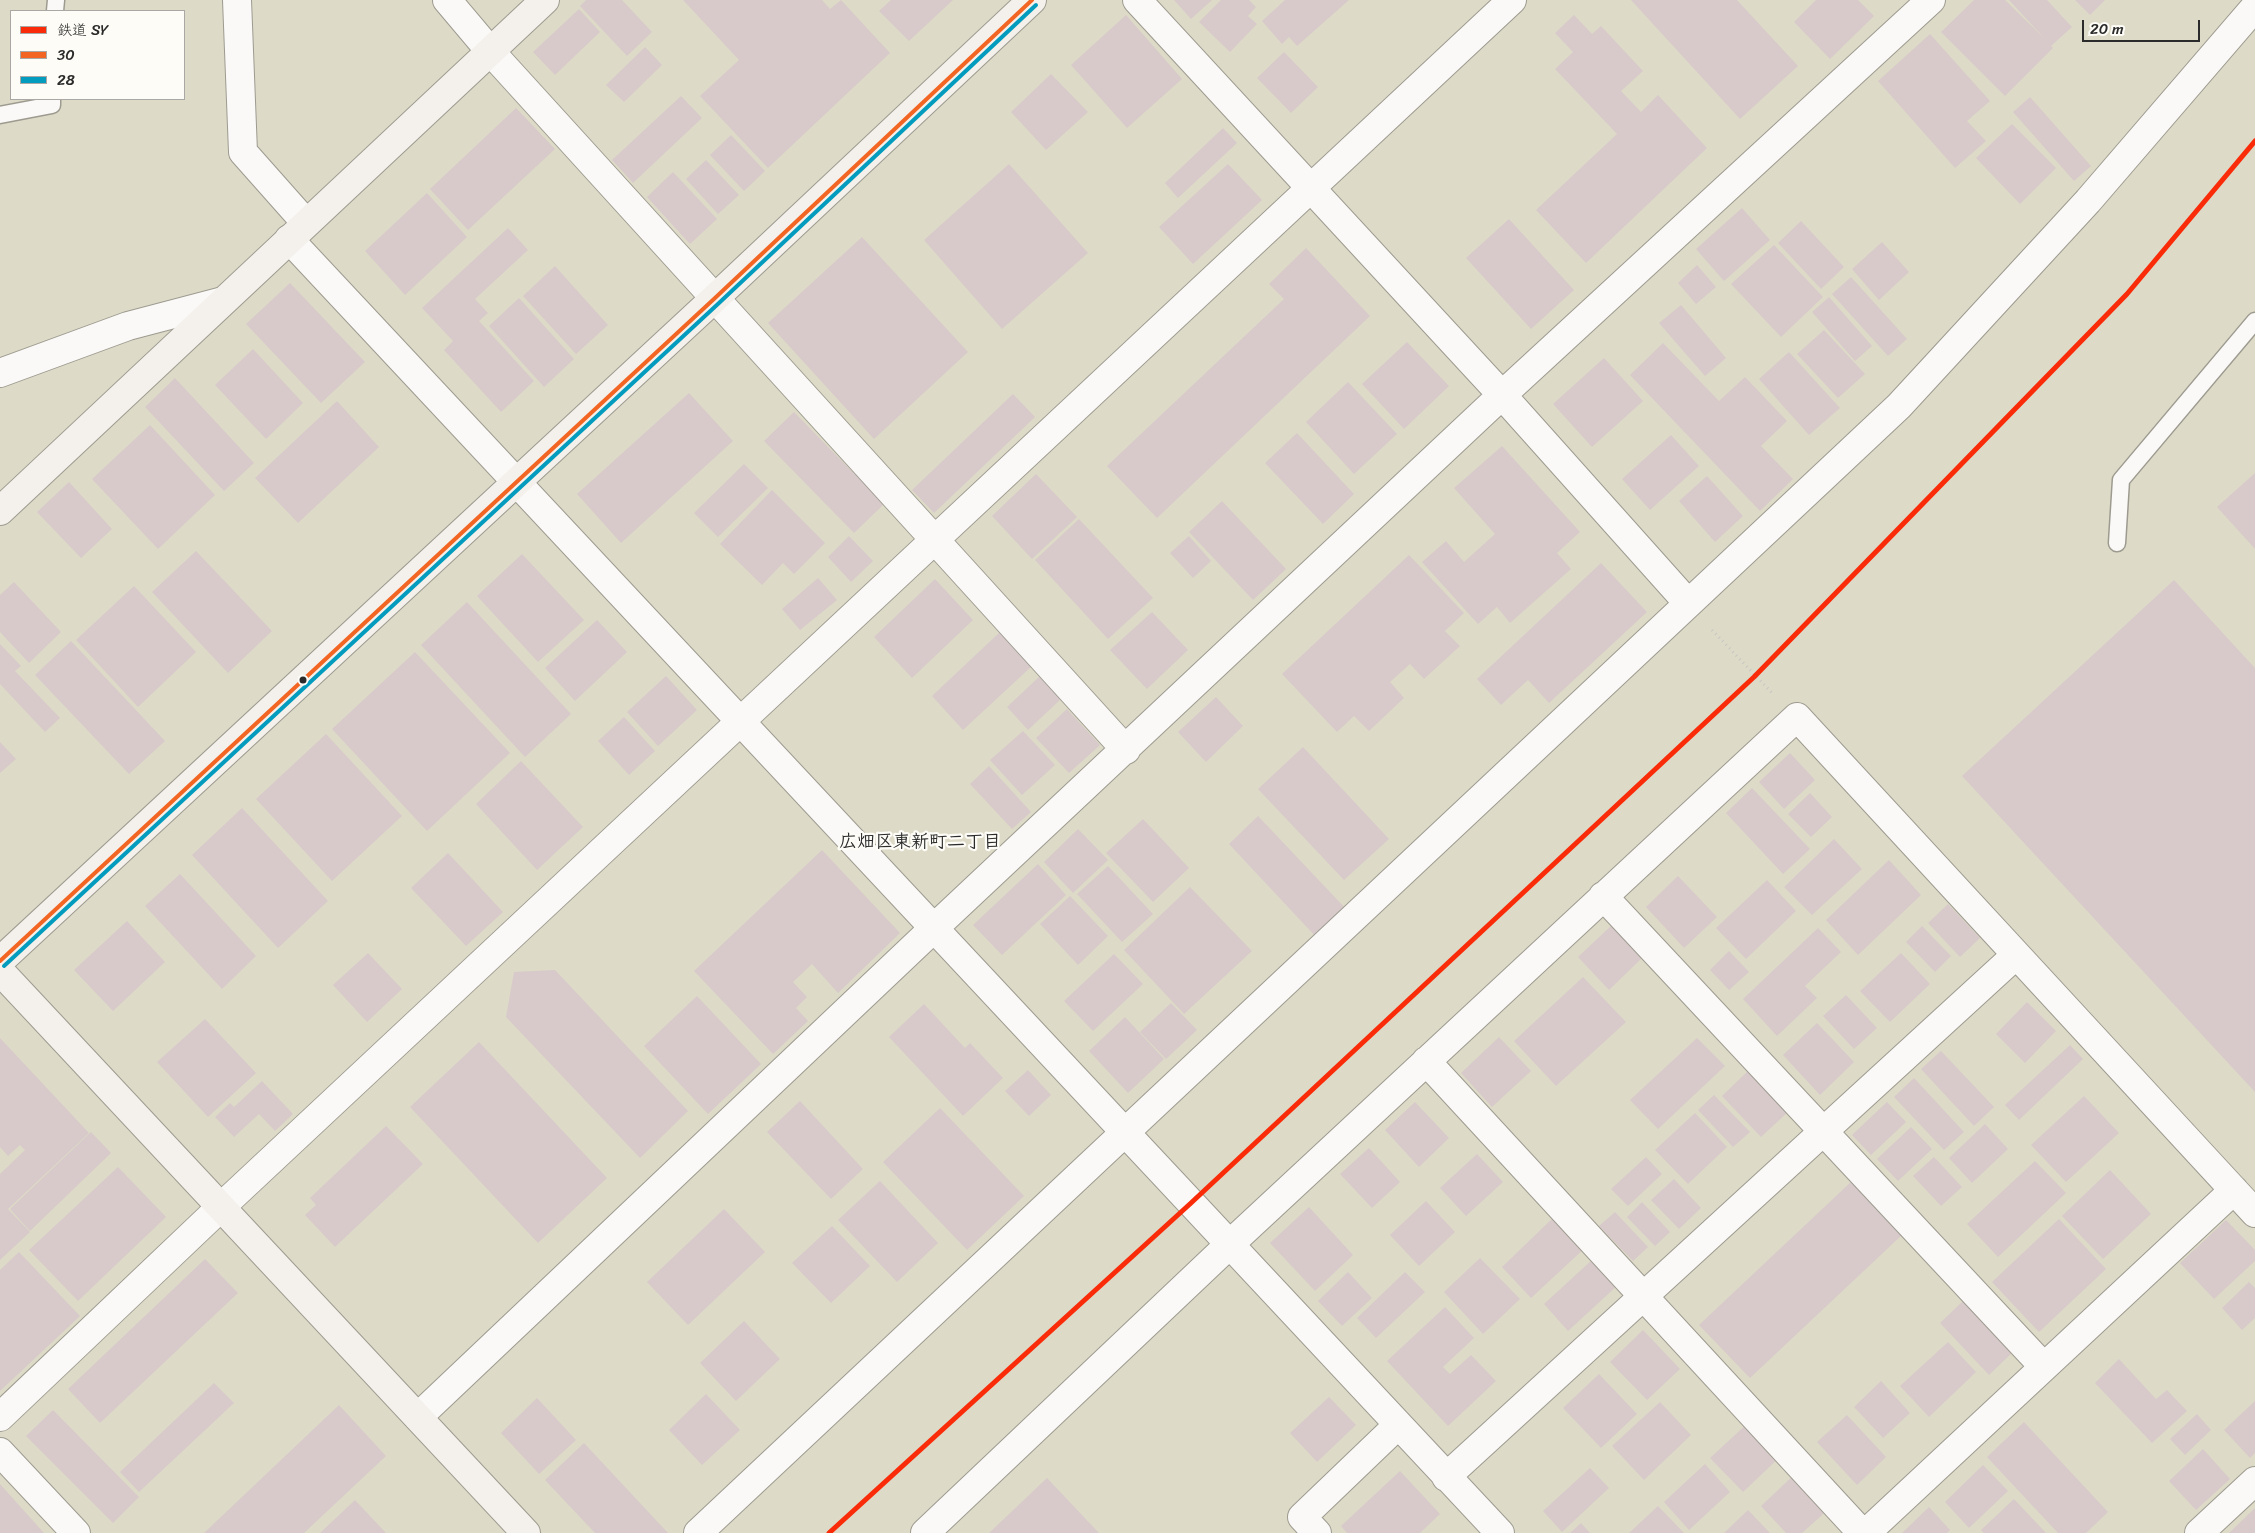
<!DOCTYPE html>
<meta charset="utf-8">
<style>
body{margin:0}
#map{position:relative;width:2255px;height:1533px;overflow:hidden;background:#dddac7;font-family:Sriracha,"Klee One",sans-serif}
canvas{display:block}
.legend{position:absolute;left:10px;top:10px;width:175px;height:90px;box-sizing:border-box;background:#fdfcf7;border:1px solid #a9a8a5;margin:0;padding:6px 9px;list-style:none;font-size:15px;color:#2b2b2b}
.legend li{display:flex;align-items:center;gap:10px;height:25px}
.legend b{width:25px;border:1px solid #a9a8a5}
.scale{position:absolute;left:2082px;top:20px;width:118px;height:22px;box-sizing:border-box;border:2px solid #2b2b2b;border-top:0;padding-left:6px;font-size:15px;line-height:18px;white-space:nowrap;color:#2b2b2b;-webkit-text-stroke:4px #fdfcf7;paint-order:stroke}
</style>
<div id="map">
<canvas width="2255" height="1533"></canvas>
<ul class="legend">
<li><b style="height:6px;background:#fa2b08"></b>鉄道 SY</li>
<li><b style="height:6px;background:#f26522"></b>30</li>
<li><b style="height:6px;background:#049cbe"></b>28</li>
</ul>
<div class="scale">20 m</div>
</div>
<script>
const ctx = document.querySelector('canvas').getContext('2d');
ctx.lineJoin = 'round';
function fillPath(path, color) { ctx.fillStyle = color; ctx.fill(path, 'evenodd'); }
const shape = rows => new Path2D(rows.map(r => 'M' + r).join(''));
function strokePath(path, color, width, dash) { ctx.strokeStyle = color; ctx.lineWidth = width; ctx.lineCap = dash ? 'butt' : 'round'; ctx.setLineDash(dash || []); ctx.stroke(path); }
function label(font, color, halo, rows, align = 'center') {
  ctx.font = font + ' Sriracha,"Klee One",sans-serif'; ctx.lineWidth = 4.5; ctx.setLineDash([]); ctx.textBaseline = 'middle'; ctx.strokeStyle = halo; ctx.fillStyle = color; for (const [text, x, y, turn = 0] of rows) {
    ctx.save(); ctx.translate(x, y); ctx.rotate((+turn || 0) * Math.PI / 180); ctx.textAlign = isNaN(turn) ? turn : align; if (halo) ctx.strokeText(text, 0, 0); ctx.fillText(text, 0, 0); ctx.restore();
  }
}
const building = shape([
 [586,0,622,0,652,32,627,56,580,6],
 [683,0,822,0,830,9,841,0,890,53,768,168,700,96,739,60],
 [891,0,953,0,909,41,879,11],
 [1174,0,1212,0,1191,19],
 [1221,0,1249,0,1256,7,1248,16,1257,24,1230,52,1199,22],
 [1285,0,1349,0,1297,46,1289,37,1282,44,1262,21],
 [1631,0,1737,0,1798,66,1740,119],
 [1816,0,1858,0,1874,16,1830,59,1794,22],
 [1974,0,2005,0,2045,39,2009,0,2047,0,2072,27,2051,46,2053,48,2005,96,1941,32],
 [2075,0,2105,0,2090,15],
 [579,9,600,32,555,75,533,52],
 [1126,15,1182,79,1127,128,1071,65],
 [1574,15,1592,34,1601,26,1643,71,1621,91,1641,112,1658,95,1707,148,1586,263,1536,210,1617,134,1555,69,1573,52,1555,33],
 [1930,34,1990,101,1967,121,1986,141,1955,168,1878,81],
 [645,47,662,65,624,102,606,85],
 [1284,52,1318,87,1291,113,1257,78],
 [1051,74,1088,112,1046,150,1011,112],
 [681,96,702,118,633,183,612,160],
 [2030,97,2091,166,2074,181,2013,112],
 [516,108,555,149,468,230,430,189],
 [2012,124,2056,168,2020,204,1976,158],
 [1223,128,1237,143,1178,198,1165,183],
 [731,135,765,171,744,191,710,155],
 [706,160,739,195,718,214,686,179],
 [1009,164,1088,253,1002,329,924,240],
 [1228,164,1262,200,1193,264,1159,227],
 [673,172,717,219,690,244,647,197],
 [427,193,467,237,405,295,365,251],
 [1742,208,1770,240,1724,281,1696,249],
 [1509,219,1574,290,1531,329,1466,258],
 [1801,221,1844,267,1821,289,1778,243],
 [508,228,528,250,475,299,488,313,479,321,534,381,501,412,444,350,453,341,422,308],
 [862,237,968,352,874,439,768,323],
 [1882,242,1909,272,1879,300,1852,269],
 [1774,245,1823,297,1781,337,1731,284],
 [1306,248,1370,316,1157,518,1107,466,1284,299,1269,284],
 [1697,265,1716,287,1696,304,1678,283],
 [555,266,608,325,576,354,523,296],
 [1851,277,1907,339,1888,356,1832,294],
 [290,283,365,362,321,403,246,324],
 [1829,297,1872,346,1855,361,1812,312],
 [519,298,574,359,544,387,489,326],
 [1681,305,1726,358,1705,376,1659,323],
 [1824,330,1865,374,1838,398,1797,354],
 [1407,342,1449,386,1404,429,1362,384],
 [1663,343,1719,401,1745,377,1787,421,1761,446,1793,479,1760,511,1630,375],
 [253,349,303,403,266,439,215,385],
 [1789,352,1840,408,1809,435,1759,379],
 [1604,358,1643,401,1592,447,1553,404],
 [175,378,254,463,224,491,145,407],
 [1348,382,1397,434,1354,474,1306,422],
 [689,393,733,441,621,543,577,494],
 [1013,394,1035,417,934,513,912,490],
 [337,401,379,447,298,523,255,478],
 [794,412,884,504,854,533,764,441],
 [150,425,215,495,158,549,92,479],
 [1297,433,1354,494,1323,524,1265,463],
 [1671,435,1699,466,1650,510,1622,479],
 [1502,446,1580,532,1557,553,1571,569,1510,623,1497,607,1478,624,1422,562,1446,541,1464,562,1495,534,1454,488],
 [744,464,768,488,718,537,694,513],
 [2255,473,2255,549,2217,507],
 [1036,474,1077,517,1032,559,992,516],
 [1707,476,1743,516,1715,542,1679,501],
 [69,482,112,529,81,558,37,512],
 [772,490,825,543,794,574,783,563,762,585,720,544],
 [1222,501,1286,569,1253,600,1189,532],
 [1079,519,1153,598,1108,639,1035,560],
 [849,536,873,561,851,582,828,557],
 [1189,536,1211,561,1193,578,1170,553],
 [196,551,272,631,228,673,152,592],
 [522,554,584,620,538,662,477,596],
 [1409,555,1464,613,1445,631,1460,646,1424,679,1410,664,1390,682,1404,698,1369,731,1354,716,1337,732,1282,674],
 [1601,563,1647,612,1549,703,1528,680,1501,705,1477,679],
 [818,578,837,600,800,630,782,609],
 [935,579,973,620,912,678,874,637],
 [2174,580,2255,668,2255,1092,1962,776],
 [14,582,61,632,29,663,0,632,0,595],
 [134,586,196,652,138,707,76,640],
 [467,602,571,714,525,757,421,645],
 [1152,612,1188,650,1147,689,1110,650],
 [597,620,627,652,575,701,545,668],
 [1000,632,1032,666,963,730,932,696],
 [71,641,165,741,129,774,35,675],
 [0,644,21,666,15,671,60,718,45,732,0,684],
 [415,652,510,753,427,831,332,729],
 [666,676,697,710,658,746,627,712],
 [1040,676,1061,699,1028,730,1007,707],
 [1216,697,1243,726,1206,762,1178,732],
 [1067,709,1100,745,1069,773,1036,738],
 [624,717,655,751,629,775,598,741],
 [1023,731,1055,765,1022,795,990,760],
 [326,734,402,816,332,881,256,799],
 [0,742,16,759,0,773],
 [1303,747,1389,839,1344,880,1258,789],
 [1790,753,1815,780,1784,809,1759,782],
 [521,761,583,827,537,870,476,804],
 [989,766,1031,812,1012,829,970,784],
 [1752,788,1810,849,1783,874,1726,813],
 [1810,793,1832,817,1811,837,1788,814],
 [242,808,328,901,278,948,192,855],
 [1258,816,1347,910,1317,938,1229,844],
 [1143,819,1189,868,1153,902,1106,853],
 [1078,829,1108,860,1073,893,1044,862],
 [1834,839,1862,869,1812,915,1784,887],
 [822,850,900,933,838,993,812,964,793,982,807,997,796,1008,808,1021,773,1054,694,971],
 [448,853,503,912,466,946,411,888],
 [1889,860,1921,895,1858,955,1826,920],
 [1038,864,1066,895,1002,955,973,925],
 [1108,866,1153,914,1122,942,1077,894],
 [180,874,256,956,222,989,145,906],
 [1678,876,1717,917,1684,948,1646,907],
 [1767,880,1796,911,1746,959,1716,928],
 [1190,887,1252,951,1184,1014,1124,950],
 [1070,896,1108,936,1078,965,1040,924],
 [1948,904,1980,938,1960,957,1928,923],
 [127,921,165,962,113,1011,74,970],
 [1613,924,1643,957,1609,990,1578,957],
 [1922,926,1951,956,1935,972,1906,942],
 [1818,928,1841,952,1805,986,1817,998,1777,1036,1743,999],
 [1729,951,1749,972,1729,990,1710,970],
 [368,953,402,989,367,1022,333,985],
 [1901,953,1930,984,1890,1022,1860,991],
 [1114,954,1143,984,1093,1031,1064,1001],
 [555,970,688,1111,640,1158,506,1017,514,972],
 [1583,977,1626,1022,1556,1086,1514,1041],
 [1846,995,1877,1028,1854,1049,1823,1016],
 [697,996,761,1064,708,1114,644,1046],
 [2027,1002,2056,1031,2025,1063,1996,1034],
 [1171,1003,1197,1030,1166,1059,1140,1032],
 [924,1004,965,1048,970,1043,1003,1078,963,1116,889,1037],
 [1125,1017,1164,1059,1128,1093,1089,1051],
 [205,1019,256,1073,208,1117,157,1062],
 [1817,1023,1854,1062,1820,1095,1783,1055],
 [1499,1037,1531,1071,1492,1107,1461,1073],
 [0,1038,89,1133,8,1209,30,1232,0,1260,0,1174,25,1150,20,1145,8,1156,0,1147],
 [1697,1038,1725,1066,1658,1129,1630,1100],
 [479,1042,607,1178,538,1243,410,1107],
 [2070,1045,2083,1059,2019,1120,2005,1105],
 [1941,1051,1994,1107,1974,1126,1921,1069],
 [1751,1068,1790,1110,1761,1137,1722,1096],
 [1028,1070,1051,1095,1029,1116,1005,1091],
 [1914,1078,1964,1132,1944,1150,1894,1097],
 [262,1081,293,1114,275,1131,259,1114,234,1137,215,1117,230,1103,234,1107],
 [1714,1095,1750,1132,1733,1147,1698,1110],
 [2084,1096,2119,1133,2066,1182,2031,1145],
 [800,1101,863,1169,831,1199,767,1132],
 [1415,1102,1449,1138,1419,1167,1385,1130],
 [1887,1102,1906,1122,1871,1155,1852,1135],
 [940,1108,1024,1196,967,1250,883,1162],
 [1695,1113,1727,1147,1688,1184,1655,1150],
 [1985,1124,2008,1149,1972,1183,1949,1158],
 [386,1126,423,1164,335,1247,305,1215,316,1205,310,1198],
 [1911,1127,1932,1149,1898,1181,1877,1159],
 [91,1132,111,1153,30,1231,10,1209],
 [1369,1148,1400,1182,1372,1208,1340,1174],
 [1477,1154,1503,1182,1466,1216,1440,1188],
 [1646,1157,1662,1174,1628,1206,1611,1189],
 [1934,1157,1962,1187,1941,1206,1913,1176],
 [2035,1161,2066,1193,1998,1257,1967,1224],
 [118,1167,166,1217,78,1301,29,1250],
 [2110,1170,2151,1214,2103,1259,2062,1216],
 [1674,1179,1701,1208,1679,1229,1651,1200],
 [880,1181,938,1243,897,1282,838,1220],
 [1852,1181,1902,1235,1750,1378,1699,1325],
 [1426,1201,1455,1232,1419,1266,1390,1235],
 [1642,1202,1670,1232,1655,1246,1627,1217],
 [1309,1207,1353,1255,1315,1291,1270,1243],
 [724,1209,765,1252,688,1325,647,1282],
 [1615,1212,1648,1247,1633,1261,1599,1226],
 [1556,1215,1586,1247,1531,1298,1502,1267],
 [2059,1219,2106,1269,2039,1332,1992,1282],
 [2226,1220,2255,1250,2255,1261,2214,1299,2180,1263],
 [832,1226,870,1266,831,1303,792,1263],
 [19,1252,80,1316,0,1391,0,1270],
 [1480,1258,1520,1299,1483,1334,1444,1292],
 [205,1259,238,1293,100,1423,68,1389],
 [1593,1259,1618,1285,1568,1331,1544,1304],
 [1348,1272,1372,1298,1342,1326,1318,1301],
 [1405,1272,1425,1292,1376,1338,1357,1318],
 [2249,1282,2255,1288,2255,1318,2242,1330,2222,1308],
 [1964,1300,2013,1352,1989,1375,1940,1323],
 [1445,1307,1474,1338,1443,1367,1450,1374,1471,1355,1496,1381,1448,1426,1387,1361],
 [744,1321,780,1359,736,1401,700,1363],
 [1643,1330,1680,1369,1647,1400,1610,1362],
 [1948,1342,1976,1372,1929,1417,1900,1386],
 [2119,1359,2156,1399,2167,1390,2187,1411,2152,1443,2095,1383],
 [1599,1374,1637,1414,1601,1448,1563,1408],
 [1881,1381,1910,1413,1883,1438,1854,1407],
 [214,1383,234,1403,139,1492,120,1472],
 [706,1394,740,1430,702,1465,669,1430],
 [1329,1397,1356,1425,1317,1462,1290,1433],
 [537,1398,576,1440,539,1474,501,1433],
 [2255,1401,2255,1453,2250,1458,2224,1430],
 [1660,1402,1691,1435,1644,1480,1612,1446],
 [339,1405,386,1456,304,1533,204,1533],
 [53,1410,139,1497,113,1523,26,1436],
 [2197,1414,2211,1430,2185,1455,2170,1439],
 [1847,1415,1886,1457,1857,1485,1817,1442],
 [1749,1422,1781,1456,1743,1492,1710,1458],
 [2024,1422,2108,1512,2086,1533,2058,1533,1987,1457],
 [584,1443,668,1533,595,1533,545,1480],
 [2203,1449,2230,1479,2196,1510,2169,1481],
 [1705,1464,1730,1492,1689,1530,1664,1502],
 [1983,1465,2008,1491,1969,1528,1945,1502],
 [1590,1468,1609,1488,1562,1532,1543,1511],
 [1400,1471,1440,1514,1420,1533,1347,1533,1341,1526],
 [1796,1473,1829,1509,1802,1533,1786,1533,1761,1506],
 [1047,1478,1099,1533,989,1533],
 [0,1484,44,1533,0,1533],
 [2014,1499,2046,1533,1984,1533,1981,1530],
 [355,1500,386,1533,320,1533],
 [1658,1506,1684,1533,1629,1533],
 [1929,1507,1950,1530,1947,1533,1902,1533],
 [2255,1508,2255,1533,2229,1533],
 [1748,1510,1770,1533,1724,1533],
 [1581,1523,1590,1533,1570,1533]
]);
const path = shape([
 [1712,630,1773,694]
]);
const lane = shape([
 [55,11,56,0],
 [0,115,52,105,52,99],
 [2117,543,2121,480,2255,321]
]);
const street = shape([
 [237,0,243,152,306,223],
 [447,0,490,51,1126,750],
 [1137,0,1502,395,1688,603],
 [289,239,1500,1533],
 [0,373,128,326,223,301],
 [1603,896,2044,1367],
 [1426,1061,1862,1533],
 [0,1417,221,1207,1512,0],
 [418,1417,934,928,1502,395,1931,0],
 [0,1452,76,1533],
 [1446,1477,2016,955],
 [698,1533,1899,406,2088,201,2255,7],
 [925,1533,1230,1244,1797,717,2255,1213],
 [1317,1533,1302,1517,1398,1425],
 [1866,1533,2234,1190],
 [2199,1533,2255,1481]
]);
const secondary = shape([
 [0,511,545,0],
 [0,961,715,298,1032,0],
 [0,971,526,1533]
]);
const bus1 = shape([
 [0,961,715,298,1032,0]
]);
const bus2 = shape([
 [4,966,719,303,1036,5]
]);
const rail1 = shape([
 [829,1533,1191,1203,1754,677,2127,294,2255,141]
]);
const markers = [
 [303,680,4.5,"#2b2b2b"]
];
const neighbourhoodNames = [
 ["広畑区東新町二丁目",920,842]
];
fillPath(building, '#d8caca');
strokePath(lane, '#9d9b90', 19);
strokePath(street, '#9d9b90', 30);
strokePath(secondary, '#9d9b90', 30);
strokePath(path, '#c7c6c2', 3, [1, 4]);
strokePath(lane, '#faf9f7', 16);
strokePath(street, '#faf9f7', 28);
strokePath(secondary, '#f4f1ec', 28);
strokePath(bus1, '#f26522', 4);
strokePath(bus2, '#049cbe', 4);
strokePath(rail1, '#fa2b08', 5);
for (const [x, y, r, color] of markers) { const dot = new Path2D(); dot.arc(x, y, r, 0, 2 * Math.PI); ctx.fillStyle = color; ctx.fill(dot); strokePath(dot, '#fdfcf7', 2); }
label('bold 18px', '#2b2b2b', '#fdfcf7', neighbourhoodNames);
</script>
